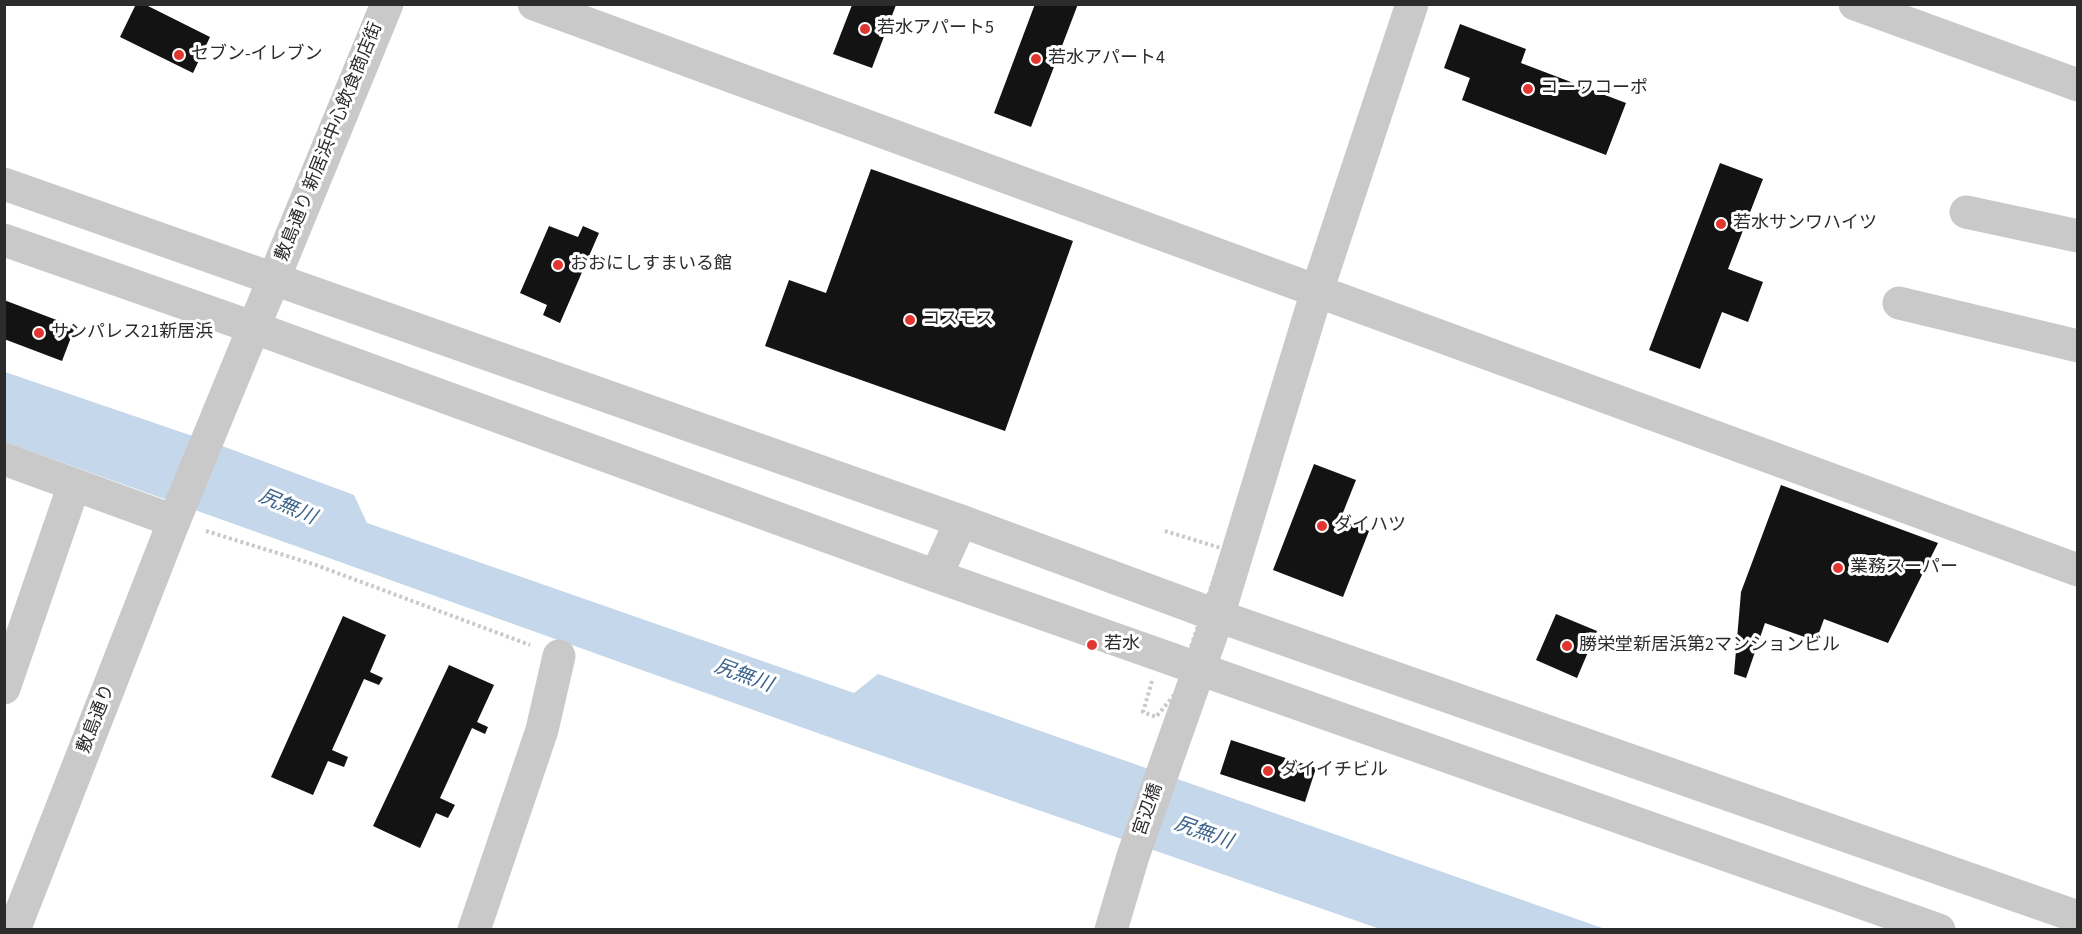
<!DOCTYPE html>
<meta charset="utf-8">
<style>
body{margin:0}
#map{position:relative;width:2082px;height:934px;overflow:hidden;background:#fff;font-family:"Source Sans 3",sans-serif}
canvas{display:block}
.frame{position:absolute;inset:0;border:6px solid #2c2c2c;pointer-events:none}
</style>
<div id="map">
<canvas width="2082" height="934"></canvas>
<div class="frame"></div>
</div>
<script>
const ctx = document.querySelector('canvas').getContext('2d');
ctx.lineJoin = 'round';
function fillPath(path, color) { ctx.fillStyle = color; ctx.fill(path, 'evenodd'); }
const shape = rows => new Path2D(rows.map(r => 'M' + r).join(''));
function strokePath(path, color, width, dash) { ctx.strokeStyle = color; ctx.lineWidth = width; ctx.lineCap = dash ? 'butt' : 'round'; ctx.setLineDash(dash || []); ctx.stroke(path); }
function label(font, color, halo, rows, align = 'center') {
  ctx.font = font + ' "Source Sans 3","Noto Sans JP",sans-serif'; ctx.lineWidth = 6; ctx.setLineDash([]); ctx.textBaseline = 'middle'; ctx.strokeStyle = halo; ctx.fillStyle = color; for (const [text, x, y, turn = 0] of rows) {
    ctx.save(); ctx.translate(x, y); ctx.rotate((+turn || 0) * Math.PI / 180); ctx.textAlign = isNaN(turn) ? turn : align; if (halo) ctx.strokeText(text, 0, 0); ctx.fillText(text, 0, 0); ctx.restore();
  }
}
const water = shape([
 [5,372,225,447,354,495,367,523,854,693,878,674,1605,929,1380,929,840,741,5,442]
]);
const building = shape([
 [136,4,144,4,210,37,193,73,120,37],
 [1035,4,1078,4,1031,127,994,113],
 [852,5,896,5,872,68,833,54],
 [1460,24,1526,49,1521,63,1626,103,1606,155,1462,100,1470,78,1444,68],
 [1720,163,1763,179,1728,269,1763,282,1748,322,1722,312,1700,369,1649,350],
 [871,169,1073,241,1005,431,765,346,789,280,826,293],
 [549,226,578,237,583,226,599,233,560,323,543,315,547,305,520,293],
 [4,300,75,327,62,361,4,339],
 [1314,464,1356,480,1340,520,1369,531,1343,597,1273,570],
 [1781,485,1938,543,1888,643,1824,619,1816,641,1765,623,1746,678,1734,674,1741,592],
 [1556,614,1597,631,1577,678,1536,660],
 [343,616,386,635,370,672,383,678,379,685,364,679,332,750,348,757,344,767,328,761,313,795,271,777],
 [449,665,494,685,477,722,488,727,485,734,472,728,440,798,455,805,448,818,436,813,420,848,373,826],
 [1231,740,1316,768,1305,802,1220,774]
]);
const path = shape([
 [206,531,316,565,530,645]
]);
const minor = shape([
 [534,4,2078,570],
 [1966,212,2078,236],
 [1899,303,2078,346],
 [4,459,174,521],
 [936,576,961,521],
 [4,688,74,485],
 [474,930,542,730,559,656],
 [1111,930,1133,856,1218,616,1317,291,1412,4]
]);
const tertiary = shape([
 [1855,4,2078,85],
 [4,184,961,521,1218,616,2078,917],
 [4,240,255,328,936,576,1939,930],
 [14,930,174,521,387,4]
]);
const pathBridge = shape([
 [1152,681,1143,712,1156,717,1175,694,1224,549,1162,530]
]);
const markers = [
 [865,29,6,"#e1362f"],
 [179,55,6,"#e1362f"],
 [1036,59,6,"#e1362f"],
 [1528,89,6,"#e1362f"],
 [1721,224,6,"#e1362f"],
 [558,265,6,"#e1362f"],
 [910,320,6,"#e1362f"],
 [39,333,6,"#e1362f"],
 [1322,526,6,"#e1362f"],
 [1838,568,6,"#e1362f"],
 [1092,645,6,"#e1362f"],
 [1567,646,6,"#e1362f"],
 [1268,771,6,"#e1362f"]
];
const poiNames = [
 ["若水アパート5",877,29],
 ["セブン-イレブン",191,55],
 ["若水アパート4",1048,59],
 ["コーワコーポ",1540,89],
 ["若水サンワハイツ",1733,224],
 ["おおにしすまいる館",570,265],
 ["コスモス",922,320],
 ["サンパレス21新居浜",51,333],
 ["ダイハツ",1334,526],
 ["業務スーパー",1850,568],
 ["若水",1104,645],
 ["勝栄堂新居浜第2マンションビル",1579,646],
 ["ダイイチビル",1280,771]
];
const streetNames = [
 ["敷島通り 新居浜中心飲食商店街",330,142,-68],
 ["敷島通り",97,719,-69],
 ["宮辺橋",1149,810,-71]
];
const waterNames = [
 ["尻無川",287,508,23],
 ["尻無川",743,677,20],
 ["尻無川",1203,834,19]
];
fillPath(water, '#c5d7ea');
fillPath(building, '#131313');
strokePath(path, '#c9c9c9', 4, [3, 3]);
strokePath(minor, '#c9c9c9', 33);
strokePath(tertiary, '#c9c9c9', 33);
strokePath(pathBridge, '#c9c9c9', 4, [3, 3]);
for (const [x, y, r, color] of markers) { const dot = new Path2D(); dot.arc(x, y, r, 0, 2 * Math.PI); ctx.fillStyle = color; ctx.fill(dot); strokePath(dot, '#fff', 2); }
label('18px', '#2c2c2c', '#fff', poiNames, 'left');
label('18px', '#2c2c2c', '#fff', streetNames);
label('italic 20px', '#3c648b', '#fff', waterNames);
</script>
